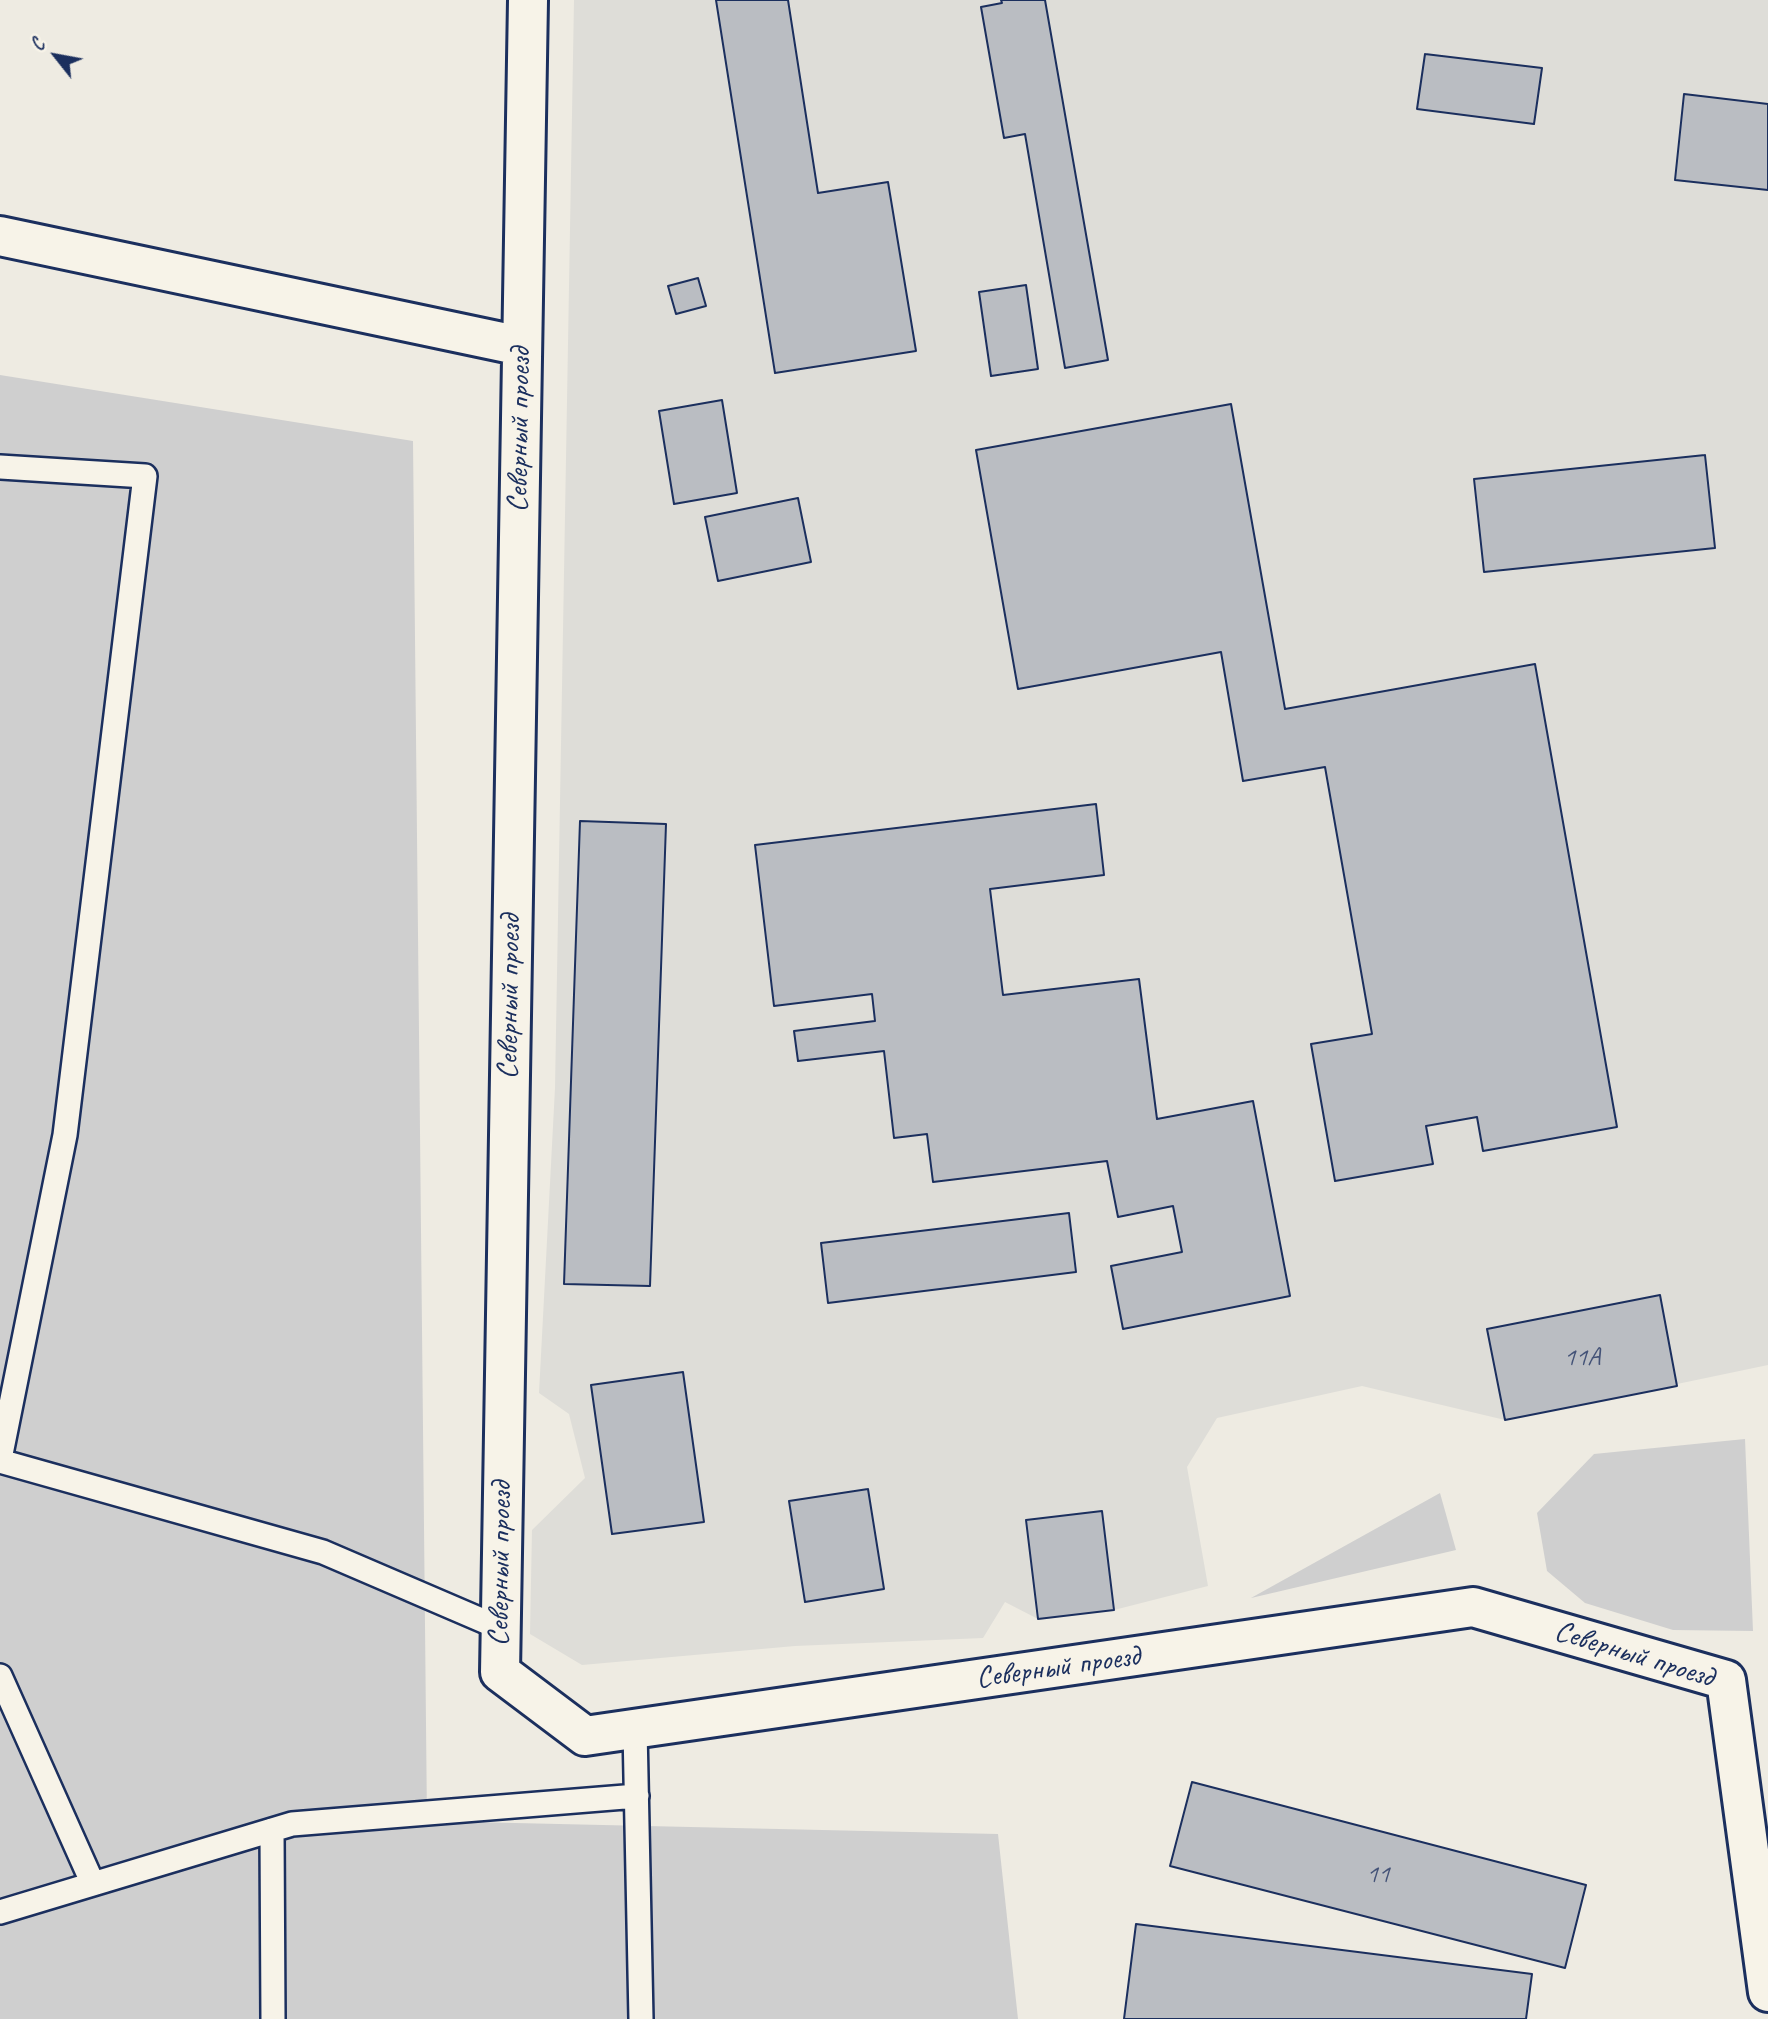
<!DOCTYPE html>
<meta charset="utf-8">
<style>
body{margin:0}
#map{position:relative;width:1768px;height:2019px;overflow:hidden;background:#eeebe2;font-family:Caveat,sans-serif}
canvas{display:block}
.north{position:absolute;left:21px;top:21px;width:70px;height:70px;-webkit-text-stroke:5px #f7f3e8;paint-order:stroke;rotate:301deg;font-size:19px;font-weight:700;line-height:28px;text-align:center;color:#1b2f5e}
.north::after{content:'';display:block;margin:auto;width:24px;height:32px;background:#1b2f5e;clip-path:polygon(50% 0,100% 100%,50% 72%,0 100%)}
</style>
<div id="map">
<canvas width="1768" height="2019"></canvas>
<div class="north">С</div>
</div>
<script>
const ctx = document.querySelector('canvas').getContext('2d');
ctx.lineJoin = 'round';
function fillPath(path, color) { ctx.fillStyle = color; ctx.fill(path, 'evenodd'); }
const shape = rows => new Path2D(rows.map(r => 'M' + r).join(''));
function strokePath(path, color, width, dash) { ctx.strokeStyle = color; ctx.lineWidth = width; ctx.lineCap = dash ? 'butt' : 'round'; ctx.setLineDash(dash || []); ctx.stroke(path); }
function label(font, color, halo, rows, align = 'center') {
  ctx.font = font + ' Caveat,sans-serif'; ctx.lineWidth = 6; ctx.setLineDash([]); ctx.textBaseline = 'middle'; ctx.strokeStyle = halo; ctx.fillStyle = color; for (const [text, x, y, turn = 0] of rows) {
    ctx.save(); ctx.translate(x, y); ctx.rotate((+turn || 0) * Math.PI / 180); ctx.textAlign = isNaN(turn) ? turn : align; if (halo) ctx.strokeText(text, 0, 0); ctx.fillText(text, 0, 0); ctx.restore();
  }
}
const built = shape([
 [574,0,1768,0,1768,1365,1505,1420,1362,1386,1217,1418,1187,1467,1208,1586,1114,1610,1038,1619,1005,1602,983,1638,795,1646,582,1665,530,1634,532,1530,585,1478,569,1414,539,1393,555,1088]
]);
const green = shape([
 [0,375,413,441,427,1821,998,1834,1018,2019,0,2019],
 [1745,1439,1753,1631,1673,1630,1585,1603,1547,1571,1537,1513,1594,1454],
 [1440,1493,1456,1550,1251,1598]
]);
const building = shape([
 [716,0,788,0,818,193,888,182,916,351,775,373,716,0],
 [1001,0,1045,0,1108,360,1065,368,1025,134,1004,138,981,7,1002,3,1001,0],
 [1425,54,1542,68,1534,124,1417,109,1425,54],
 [1684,94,1768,104,1768,190,1675,180,1684,94],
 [698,278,706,306,676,314,668,286,698,278],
 [1026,285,1038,369,991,376,979,292,1026,285],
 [722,400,737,493,674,504,659,411,722,400],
 [1231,404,1285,709,1535,664,1617,1127,1483,1151,1477,1117,1426,1126,1433,1164,1335,1181,1311,1044,1372,1034,1325,767,1243,781,1221,652,1018,689,976,450,1231,404],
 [1705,455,1715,548,1484,572,1474,479,1705,455],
 [798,498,811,562,718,581,705,517,798,498],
 [1096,804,1104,875,990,889,1003,995,1139,979,1157,1119,1253,1101,1290,1296,1123,1329,1111,1266,1182,1252,1173,1206,1118,1217,1107,1161,933,1182,927,1134,894,1138,884,1051,798,1061,794,1031,875,1021,872,994,774,1006,755,845,1096,804],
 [580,821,666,824,650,1286,564,1284,580,821],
 [1069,1213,1076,1272,828,1303,821,1243,1069,1213],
 [1660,1295,1677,1386,1505,1420,1487,1329,1660,1295],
 [683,1372,704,1522,612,1534,591,1385,683,1372],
 [868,1489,884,1589,805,1602,789,1501,868,1489],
 [1102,1511,1114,1610,1038,1619,1026,1520,1102,1511],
 [1192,1782,1586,1885,1565,1968,1170,1866,1192,1782],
 [1136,1924,1532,1974,1526,2019,1124,2019,1136,1924]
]);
const lane = shape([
 [0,467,145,476,65,1135,0,1459],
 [0,1461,323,1552,500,1628],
 [0,1676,93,1884],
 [635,1729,641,2019],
 [272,1830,273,2019],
 [0,1912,292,1824,637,1796]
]);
const street = shape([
 [528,0,500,1672,585,1736,1473,1607,1726,1680,1768,1992],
 [0,236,521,346]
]);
const numberNames = [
 ["11А",1582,1358],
 ["11",1378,1875]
];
const streetNames = [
 ["Северный проезд",520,430,-89],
 ["Северный проезд",510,997,-89],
 ["Северный проезд",501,1564,-89],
 ["Северный проезд",1634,1655,17],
 ["Северный проезд",1058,1668,-8]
];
fillPath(built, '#deddd8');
fillPath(green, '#cfcfcf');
fillPath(building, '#babdc2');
strokePath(building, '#1b2f5e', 2);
strokePath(lane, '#1b2f5e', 28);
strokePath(street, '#1b2f5e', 44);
strokePath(lane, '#f7f3e8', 23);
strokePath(street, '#f7f3e8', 38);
label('26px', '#435277', null, numberNames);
label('30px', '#1b2f5e', '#f7f3e8', streetNames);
</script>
